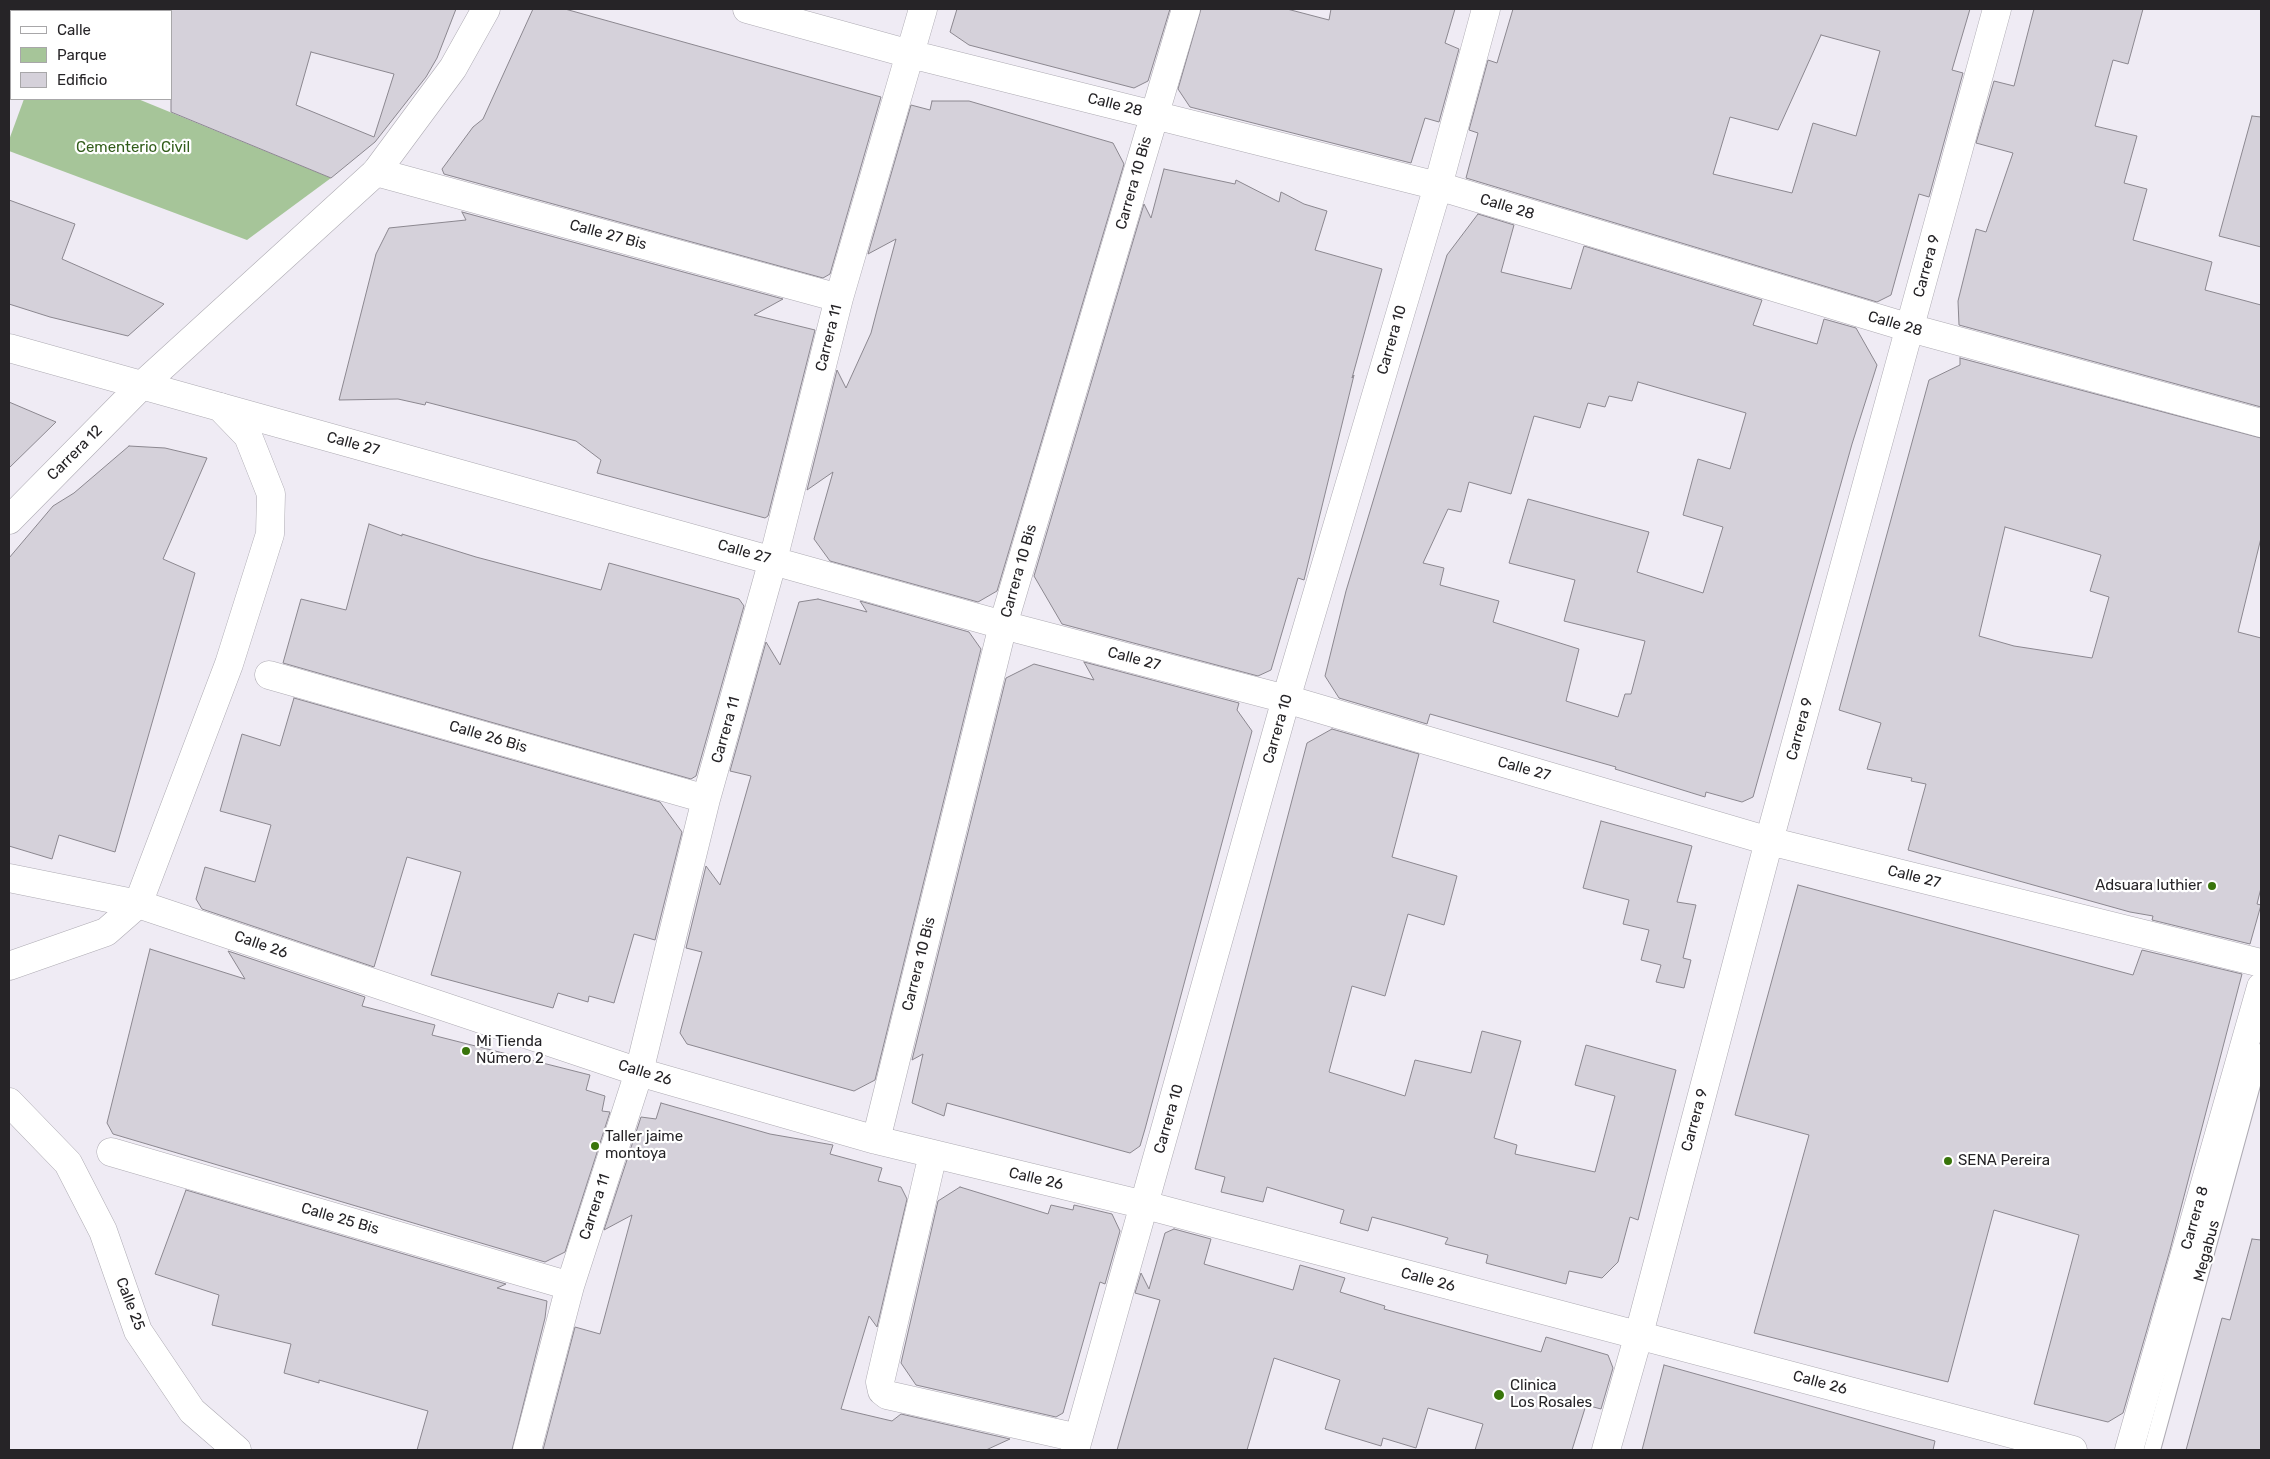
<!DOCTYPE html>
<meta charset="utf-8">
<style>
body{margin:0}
#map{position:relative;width:2270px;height:1459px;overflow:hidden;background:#efebf4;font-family:Rubik,sans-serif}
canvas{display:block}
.frame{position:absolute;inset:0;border:10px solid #262427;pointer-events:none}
.legend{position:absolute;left:10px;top:10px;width:162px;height:90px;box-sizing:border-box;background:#fff;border:1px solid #a8a7a9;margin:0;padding:6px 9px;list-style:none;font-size:15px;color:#262427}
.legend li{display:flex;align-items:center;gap:10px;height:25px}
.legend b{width:25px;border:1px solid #a8a7a9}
</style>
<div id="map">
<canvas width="2270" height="1459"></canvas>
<div class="frame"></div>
<ul class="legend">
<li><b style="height:6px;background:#fff"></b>Calle</li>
<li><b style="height:14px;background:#a6c599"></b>Parque</li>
<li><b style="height:14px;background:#d5d1da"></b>Edificio</li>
</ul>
</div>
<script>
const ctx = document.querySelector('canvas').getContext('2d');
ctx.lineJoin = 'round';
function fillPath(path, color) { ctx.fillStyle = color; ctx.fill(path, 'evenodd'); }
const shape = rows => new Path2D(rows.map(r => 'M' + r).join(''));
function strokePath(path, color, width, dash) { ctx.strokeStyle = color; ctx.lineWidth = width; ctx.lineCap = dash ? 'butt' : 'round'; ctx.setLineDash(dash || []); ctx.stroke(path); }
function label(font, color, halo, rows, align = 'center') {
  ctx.font = font + ' Rubik,sans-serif'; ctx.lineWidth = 4.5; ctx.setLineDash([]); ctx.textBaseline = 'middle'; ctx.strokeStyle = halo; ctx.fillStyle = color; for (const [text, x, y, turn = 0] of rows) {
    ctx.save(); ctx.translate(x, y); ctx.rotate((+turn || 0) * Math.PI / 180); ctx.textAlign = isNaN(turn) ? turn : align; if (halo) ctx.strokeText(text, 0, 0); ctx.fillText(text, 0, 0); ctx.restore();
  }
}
const green = shape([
 [24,99,138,99,331,178,247,240,9,151,9,140]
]);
const building = shape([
 [171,9,456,9,437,58,426,77,375,142,331,178,171,112,171,9],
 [311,52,394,74,374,137,296,105,311,52],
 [533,9,565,9,881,97,830,274,823,278,444,174,442,169,473,127,483,119,533,9],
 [957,9,1170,9,1148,81,1134,88,969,45,950,32,957,9],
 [1201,9,1287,9,1329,20,1331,9,1455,9,1445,43,1459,49,1439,122,1425,118,1411,163,1190,107,1178,89,1201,9],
 [1513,9,1970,9,1952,70,1963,73,1929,197,1919,194,1891,295,1877,302,1466,178,1478,133,1469,130,1488,60,1497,63,1513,9],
 [1821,35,1880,51,1856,136,1813,123,1792,193,1713,174,1730,117,1778,130,1821,35],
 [2034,9,2143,9,2128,64,2113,60,2095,126,2137,136,2124,183,2147,189,2133,240,2212,262,2205,290,2261,305,2261,407,1959,325,1958,301,1976,229,1986,232,2013,153,1976,143,1994,81,2014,86,2034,9],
 [932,101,969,101,1113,143,1124,164,997,591,978,602,830,561,814,539,833,472,807,490,837,370,846,388,871,333,877,310,896,239,868,254,911,105,930,110,932,101],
 [2252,116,2261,117,2261,247,2219,236,2252,116],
 [1164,169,1235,184,1236,180,1279,202,1281,192,1304,204,1327,211,1315,250,1382,269,1352,378,1354,375,1304,580,1298,578,1271,670,1258,676,1062,624,1034,576,1144,204,1151,218,1164,169],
 [9,200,75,224,62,259,164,304,128,336,50,317,9,304,9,200],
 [462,212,783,299,754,315,815,330,768,516,765,518,597,473,601,460,576,441,531,429,426,402,425,405,398,399,339,400,376,254,389,228,466,220,462,212],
 [1478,214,1514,225,1501,272,1571,289,1584,246,1762,300,1753,325,1817,344,1824,319,1856,328,1877,365,1852,444,1753,797,1742,802,1706,792,1705,797,1615,769,1616,767,1430,714,1427,724,1339,698,1325,676,1346,591,1447,255,1478,214],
 [1638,382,1746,413,1730,469,1698,459,1683,515,1723,527,1703,593,1637,572,1649,532,1528,499,1509,563,1575,580,1564,621,1645,641,1631,694,1625,694,1618,717,1566,701,1579,649,1493,622,1499,601,1440,585,1444,568,1423,563,1448,509,1461,512,1469,482,1511,494,1534,416,1580,428,1588,403,1605,407,1609,396,1632,401,1638,382],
 [1960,358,2261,438,2261,538,2238,632,2261,638,2261,888,2257,904,2261,905,2250,944,2152,920,2153,916,2130,912,1908,850,1926,784,1911,781,1912,778,1867,769,1881,723,1839,710,1929,380,1960,365,1960,358],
 [2005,527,2101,555,2090,591,2109,597,2092,658,2014,646,1979,636,2005,527],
 [9,402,56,422,9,468,9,402],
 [129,446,165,448,207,458,163,559,195,573,115,852,59,835,52,859,9,846,9,558,53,506,74,493,129,446],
 [369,524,402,536,402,534,476,557,601,590,609,563,739,599,744,606,696,776,691,779,283,663,301,599,346,610,369,524],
 [818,599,867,612,860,601,969,632,981,649,875,1080,854,1091,687,1044,680,1033,702,952,686,948,706,866,720,885,751,776,730,771,766,642,780,665,799,602,818,599],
 [1084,662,1239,703,1237,710,1252,731,1145,1129,1140,1146,1130,1153,947,1103,944,1116,912,1103,923,1054,912,1060,1006,678,1034,664,1094,680,1084,662],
 [294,698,660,802,682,832,655,940,634,934,614,1003,589,996,588,1002,558,993,553,1008,431,975,461,872,407,857,374,967,202,909,196,899,205,867,255,882,271,825,220,811,242,734,280,746,294,698],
 [1332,729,1419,754,1392,857,1457,876,1444,925,1408,914,1385,996,1352,986,1329,1072,1405,1096,1415,1060,1471,1073,1482,1031,1521,1041,1494,1138,1517,1145,1515,1154,1595,1172,1615,1096,1575,1085,1586,1045,1676,1070,1638,1220,1630,1217,1618,1262,1602,1278,1569,1271,1566,1284,1486,1263,1488,1255,1445,1244,1448,1238,1402,1225,1372,1217,1368,1231,1340,1223,1344,1210,1267,1187,1263,1202,1221,1192,1225,1177,1195,1169,1307,743,1332,729],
 [1601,821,1692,846,1677,902,1696,905,1683,958,1691,960,1684,988,1656,982,1661,965,1641,960,1649,930,1623,924,1629,900,1583,888,1601,821],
 [1798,885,2133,975,2142,950,2242,974,2170,1250,2123,1413,2108,1422,2034,1404,2079,1235,1994,1210,1948,1382,1754,1333,1809,1135,1735,1115,1798,885],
 [150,949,245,979,228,951,365,997,362,1006,435,1025,432,1035,590,1075,586,1090,605,1096,602,1111,610,1112,565,1252,545,1262,113,1134,107,1123,150,949],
 [661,1103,770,1134,833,1145,830,1154,882,1168,878,1181,901,1187,907,1199,877,1327,869,1316,841,1409,892,1421,901,1414,1010,1439,986,1450,543,1450,575,1327,600,1334,632,1215,604,1230,641,1117,656,1119,661,1103],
 [960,1187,1048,1214,1051,1205,1073,1210,1074,1205,1112,1214,1120,1231,1105,1284,1100,1282,1063,1413,1056,1417,916,1385,901,1363,938,1201,960,1187],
 [186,1190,506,1284,497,1288,547,1301,545,1318,512,1450,417,1450,428,1411,319,1380,319,1383,284,1373,291,1344,212,1325,219,1295,155,1274,186,1190],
 [1174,1229,1211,1239,1204,1264,1293,1290,1300,1265,1345,1278,1340,1292,1385,1306,1384,1309,1541,1352,1546,1337,1608,1355,1613,1368,1601,1409,1586,1405,1572,1450,1475,1450,1483,1424,1428,1408,1416,1448,1383,1438,1381,1446,1325,1429,1340,1380,1274,1358,1247,1450,1117,1450,1160,1300,1135,1293,1141,1273,1149,1289,1165,1233,1174,1229],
 [2252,1239,2261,1240,2261,1450,2186,1450,2222,1318,2230,1320,2252,1239],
 [1664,1365,1935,1441,1933,1450,1642,1450,1664,1365]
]);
const service = shape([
 [2152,1450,2261,1052]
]);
const minor = shape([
 [747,9,910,54,1438,186,1910,328,2261,423],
 [376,172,839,298],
 [220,407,1003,625,1286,699,1769,841,2261,963],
 [269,675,706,799],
 [9,878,138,904,639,1072,876,1140,1145,1205,2073,1450],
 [876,1140,1003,625,1186,9],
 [111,1152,570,1286],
 [933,1154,880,1382,882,1391,887,1395,1078,1438],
 [527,1450,570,1286,639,1072,706,799,773,560,839,298,923,9],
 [1075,1450,1286,699,1438,186,1486,9],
 [1606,1450,1639,1334,1769,841,1997,9]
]);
const tertiary = shape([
 [9,348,220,407,248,436,271,494,270,534,229,664,138,904],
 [9,520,141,386,376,172,453,68,486,9]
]);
const secondary = shape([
 [9,966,106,932,138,904],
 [9,1102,68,1163,103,1231,138,1331,192,1411,237,1450],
 [2129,1450,2261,987]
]);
const markers = [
 [2212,886,5,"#38740a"],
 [466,1051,5,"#38740a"],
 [595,1146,5,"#38740a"],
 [1948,1161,5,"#38740a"],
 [1499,1395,6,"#38740a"]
];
const streetNames = [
 ["Calle 28",1115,105,14],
 ["Carrera 10 Bis",1134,183,-74],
 ["Calle 28",1507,207,17],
 ["Calle 27 Bis",608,235,15],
 ["Carrera 9",1927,266,-75],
 ["Calle 28",1895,324,16],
 ["Carrera 11",829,338,-76],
 ["Carrera 10",1392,340,-74],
 ["Calle 27",353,444,15],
 ["Carrera 12",75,453,-45],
 ["Calle 27",744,552,16],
 ["Carrera 10 Bis",1019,571,-74],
 ["Calle 27",1134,659,15],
 ["Carrera 10",1278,729,-74],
 ["Carrera 9",1800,729,-75],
 ["Carrera 11",726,730,-74],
 ["Calle 26 Bis",488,737,16],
 ["Calle 27",1524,769,16],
 ["Calle 27",1914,877,14],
 ["Calle 26",261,945,19],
 ["Carrera 10 Bis",919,964,-76],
 ["Calle 26",645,1073,17],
 ["Carrera 10",1169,1119,-74],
 ["Carrera 9",1695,1120,-75],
 ["Calle 26",1036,1179,13],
 ["Carrera 11",595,1207,-72],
 ["Carrera 8",2195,1218,-74],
 ["Calle 25 Bis",340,1219,16],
 ["Megabus",2207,1251,-75],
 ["Calle 26",1428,1280,15],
 ["Calle 25",130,1304,69],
 ["Calle 26",1820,1383,15]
];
const parkNames = [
 ["Cementerio Civil",133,148]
];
const poiNames = [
 ["Adsuara luthier",2202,886,"right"],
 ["Mi Tienda",476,1042],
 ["Número 2",476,1059],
 ["Taller jaime",605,1137],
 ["montoya",605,1154],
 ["SENA Pereira",1958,1161],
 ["Clinica",1510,1386],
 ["Los Rosales",1510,1403]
];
fillPath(green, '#a6c599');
fillPath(building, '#d5d1da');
strokePath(building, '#8b878f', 1);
strokePath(service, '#aeabb3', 18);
strokePath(minor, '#aeabb3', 29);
strokePath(tertiary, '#aeabb3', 29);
strokePath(secondary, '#aeabb3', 29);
strokePath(service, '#fff', 16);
strokePath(minor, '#fff', 28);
strokePath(tertiary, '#fff', 28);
strokePath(secondary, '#fff', 28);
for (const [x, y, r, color] of markers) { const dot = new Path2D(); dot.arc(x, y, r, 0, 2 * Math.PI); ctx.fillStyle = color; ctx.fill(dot); strokePath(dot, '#fff', 2); }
label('15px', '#262427', '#fff', streetNames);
label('15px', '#325d1a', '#fff', parkNames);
label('15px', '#262427', '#fff', poiNames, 'left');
</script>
